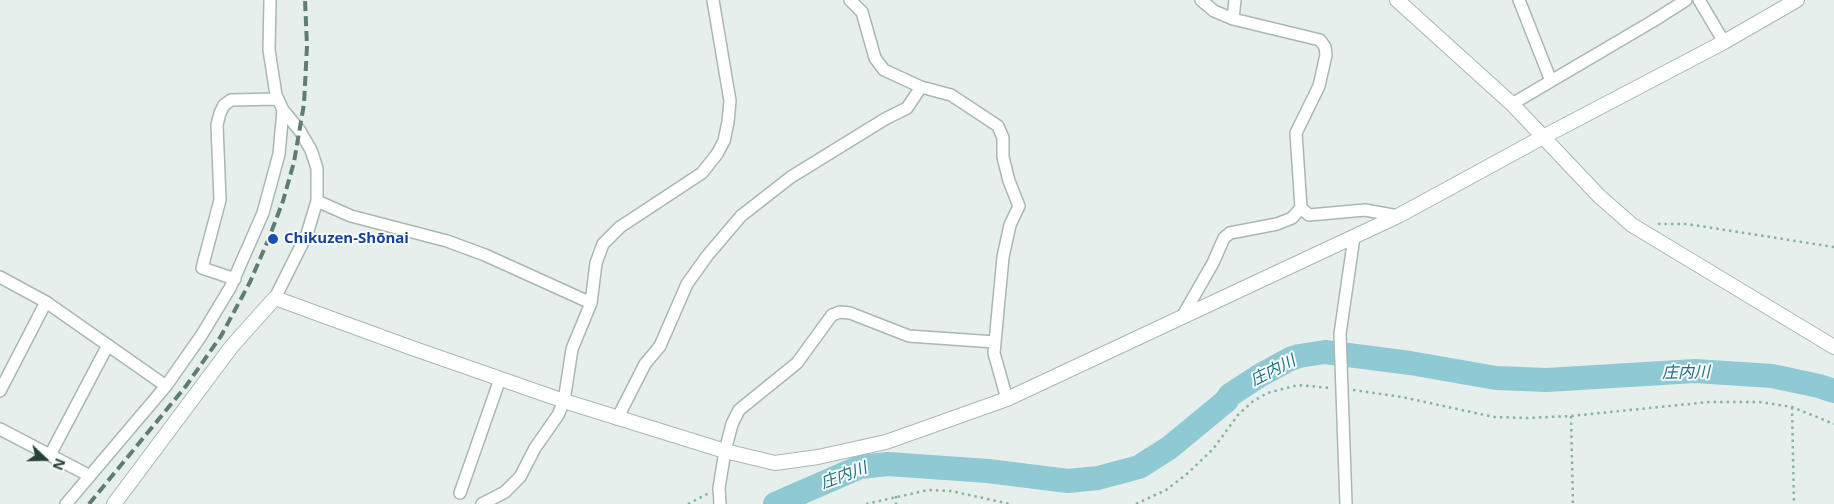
<!DOCTYPE html>
<meta charset="utf-8">
<style>
body{margin:0}
#map{position:relative;width:1834px;height:504px;overflow:hidden;background:#e6efeb;font-family:"Open Sans",sans-serif}
canvas{display:block}
.north{position:absolute;left:20px;top:434px;width:50px;height:50px;-webkit-text-stroke:4px #f7fbf9;paint-order:stroke;rotate:111deg;font-size:14px;font-weight:700;line-height:20px;text-align:center;color:#24423a}
.north::after{content:'';display:block;margin:auto;width:18px;height:22px;background:#24423a;clip-path:polygon(50% 0,100% 100%,50% 72%,0 100%)}
</style>
<div id="map">
<canvas width="1834" height="504"></canvas>
<div class="north">N</div>
</div>
<script>
const ctx = document.querySelector('canvas').getContext('2d');
ctx.lineJoin = 'round';
const shape = rows => new Path2D(rows.map(r => 'M' + r).join(''));
function strokePath(path, color, width, dash) { ctx.strokeStyle = color; ctx.lineWidth = width; ctx.lineCap = dash ? 'butt' : 'round'; ctx.setLineDash(dash || []); ctx.stroke(path); }
function label(font, color, halo, rows, align = 'center') {
  ctx.font = font + ' "Open Sans","Noto Sans JP",sans-serif'; ctx.lineWidth = 4; ctx.setLineDash([]); ctx.textBaseline = 'middle'; ctx.strokeStyle = halo; ctx.fillStyle = color; for (const [text, x, y, turn = 0] of rows) {
    ctx.save(); ctx.translate(x, y); ctx.rotate((+turn || 0) * Math.PI / 180); ctx.textAlign = isNaN(turn) ? turn : align; if (halo) ctx.strokeText(text, 0, 0); ctx.fillText(text, 0, 0); ctx.restore();
  }
}
const river = shape([
 [775,504,860,467,888,464,988,471,1068,481,1098,478,1139,467,1169,448,1226,401,1230,395,1259,376,1290,359,1299,356,1325,352,1410,363,1496,378,1547,380,1695,371,1772,376,1819,386,1834,391]
]);
const path = shape([
 [1658,224,1687,224,1834,247],
 [1353,390,1402,397,1494,417,1527,418,1571,416,1709,402,1760,402,1792,407,1834,424],
 [1792,407,1794,504],
 [1571,416,1573,504],
 [896,496,896,504],
 [688,504,709,493],
 [866,504,928,490,951,491,1010,504],
 [1136,504,1166,490,1188,473,1213,449,1238,415,1252,402,1267,393,1298,385,1330,388]
]);
const minor = shape([
 [270,0,269,50,276,95,283,110,300,131,311,150,317,168,317,201,307,234,275,298],
 [850,0,862,12,875,58,884,70,921,87,951,95,998,126,1003,138,1003,157,1009,181,1019,206,1010,225,1003,257,994,353,1007,399],
 [1201,0,1214,11,1233,19,1320,40,1325,47,1326,55,1319,86,1296,133,1301,208,1309,215,1365,210,1398,216],
 [1519,0,1551,81],
 [1699,0,1724,42],
 [1233,19,1235,0],
 [1512,104,1653,21,1686,0],
 [317,201,351,216,447,241,485,255,591,303],
 [0,277,46,302,166,386],
 [235,279,202,268,220,200,217,125,220,113,224,105,231,100,278,99],
 [1182,317,1213,263,1224,238,1230,233,1277,224,1292,218,1301,208],
 [0,391,46,302],
 [617,419,645,364,660,346,687,284,707,256,741,216,791,177,885,119,907,108,921,87],
 [0,429,90,476],
 [50,455,108,345],
 [460,493,500,379],
 [66,504,166,386,201,336,230,288,263,213,279,154,283,110],
 [482,504,505,492,520,477,535,448,558,415,564,401,572,349,591,303,596,263,603,244,620,227,702,173,717,154,724,141,728,122,730,101,713,0],
 [720,504,719,488,725,451,732,424,739,410,797,363,832,315,840,312,850,313,909,336,995,342],
 [1346,504,1340,334,1354,237]
]);
const tertiary = shape([
 [1397,0,1512,104,1599,196,1632,225,1834,347],
 [114,504,232,346,275,298,412,348,564,401,725,451,775,463,818,457,886,442,1007,399,1398,216,1543,137,1724,42,1797,0]
]);
const rail = shape([
 [89,504,186,386,221,336,250,282,269,238,283,201,294,162,304,104,307,46,305,0]
]);
const markers = [
 [273,239,6,"#1a4fb4"]
];
const transitNames = [
 ["Chikuzen-Shōnai",284,239]
];
const waterNames = [
 ["庄内川",1273,371,-27],
 ["庄内川",1686,373,-1],
 ["庄内川",844,476,-20]
];
strokePath(river, '#8ec9d4', 24);
strokePath(minor, '#a8b8b2', 14);
strokePath(tertiary, '#a8b8b2', 16);
strokePath(path, '#86b3a5', 2.5, [2.5, 4]);
strokePath(minor, '#fff', 11);
strokePath(tertiary, '#fff', 14);
strokePath(rail, '#5f7d75', 4, [10, 5]);
for (const [x, y, r, color] of markers) { const dot = new Path2D(); dot.arc(x, y, r, 0, 2 * Math.PI); ctx.fillStyle = color; ctx.fill(dot); strokePath(dot, '#f7fbf9', 2); }
label('bold 15px', '#164399', '#f7fbf9', transitNames, 'left');
label('italic 16px', '#1c6f80', '#f7fbf9', waterNames);
</script>
